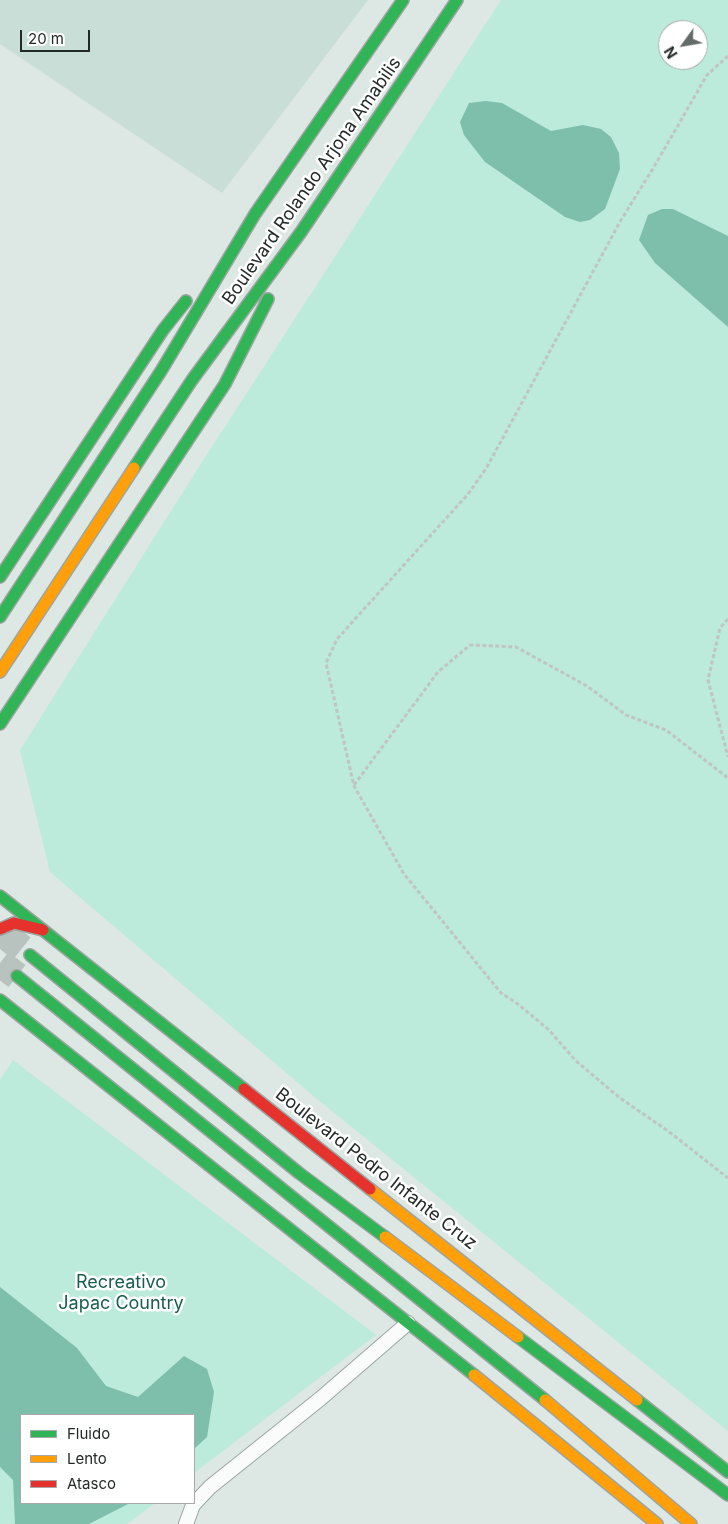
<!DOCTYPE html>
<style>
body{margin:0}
#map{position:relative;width:728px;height:1524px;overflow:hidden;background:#dde8e4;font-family:Inter,sans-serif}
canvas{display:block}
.legend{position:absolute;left:20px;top:1414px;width:175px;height:90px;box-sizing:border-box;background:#fff;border:1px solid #a7aaa9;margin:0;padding:6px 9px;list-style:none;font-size:15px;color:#222a27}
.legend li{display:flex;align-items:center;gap:10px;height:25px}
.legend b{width:25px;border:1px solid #a7aaa9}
.north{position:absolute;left:658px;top:20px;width:50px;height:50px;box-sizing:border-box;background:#fff;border:1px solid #a7aaa9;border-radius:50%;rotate:238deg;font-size:14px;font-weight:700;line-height:20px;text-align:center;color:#222a27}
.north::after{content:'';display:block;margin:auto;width:18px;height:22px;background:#636c69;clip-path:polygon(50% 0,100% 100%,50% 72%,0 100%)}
.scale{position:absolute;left:20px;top:30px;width:70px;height:22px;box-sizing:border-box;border:2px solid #222a27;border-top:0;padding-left:6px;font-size:15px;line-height:18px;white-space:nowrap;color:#222a27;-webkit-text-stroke:4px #fff;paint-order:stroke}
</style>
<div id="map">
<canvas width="728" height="1524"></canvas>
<ul class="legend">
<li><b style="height:6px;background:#30b455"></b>Fluido</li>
<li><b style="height:6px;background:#ff9f0a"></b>Lento</li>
<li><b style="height:6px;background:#e5322d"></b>Atasco</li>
</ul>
<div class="north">N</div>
<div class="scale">20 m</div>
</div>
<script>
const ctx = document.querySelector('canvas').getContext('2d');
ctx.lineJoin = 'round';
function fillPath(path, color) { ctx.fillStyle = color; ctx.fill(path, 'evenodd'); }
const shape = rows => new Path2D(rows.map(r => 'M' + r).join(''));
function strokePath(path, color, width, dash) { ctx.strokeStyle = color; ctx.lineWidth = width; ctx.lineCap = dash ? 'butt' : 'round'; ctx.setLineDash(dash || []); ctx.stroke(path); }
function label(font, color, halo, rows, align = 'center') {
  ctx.font = font + ' Inter,sans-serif'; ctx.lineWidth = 5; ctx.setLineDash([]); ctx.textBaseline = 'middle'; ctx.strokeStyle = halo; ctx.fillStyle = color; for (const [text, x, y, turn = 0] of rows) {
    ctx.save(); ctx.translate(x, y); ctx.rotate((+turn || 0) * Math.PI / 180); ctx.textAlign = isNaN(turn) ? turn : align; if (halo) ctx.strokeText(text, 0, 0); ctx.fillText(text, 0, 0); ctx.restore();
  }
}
const built = shape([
 [0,0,368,0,222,193,0,44]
]);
const green = shape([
 [501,0,728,0,728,1431,317,1099,50,872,20,750,195,473],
 [668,30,698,30,698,60,668,60],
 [13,1060,376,1335,194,1473,194,1415,21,1415,21,1503,155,1503,127,1524,0,1524,0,1080]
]);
const water = shape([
 [486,101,502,103,551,131,583,125,601,129,611,137,619,153,620,169,605,209,590,220,580,222,565,217,485,162,464,135,460,122,469,103],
 [662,209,673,209,728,236,728,327,655,263,639,240,648,215],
 [0,1287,77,1348,106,1386,138,1397,184,1356,207,1369,214,1392,207,1437,194,1449,194,1415,21,1415,21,1503,130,1503,89,1524,15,1524,13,1480,0,1467]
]);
const highwayTunnel = shape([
 [0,931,30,955],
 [0,963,17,976]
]);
const path = shape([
 [728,56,707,75,654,167,621,220,487,467,469,493,337,639,326,663,354,786,404,874,501,993,518,1004,549,1030,576,1061,620,1098,668,1131,728,1178],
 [728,619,720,628,708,680,728,757],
 [354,785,438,672,470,645,516,647,587,686,626,715,666,730,728,778]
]);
const lane = shape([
 [186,1524,193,1505,210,1487,320,1399,408,1323]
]);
const fast = shape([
 [134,468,192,380,301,232,457,0],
 [0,577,163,330,186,301],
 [0,617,161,371,255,214,403,0],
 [0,724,225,384,268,299],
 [0,896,244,1089],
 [30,955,299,1173,385,1237],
 [17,976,545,1400],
 [0,1000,474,1375],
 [518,1337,728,1495],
 [637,1400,728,1472]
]);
const slow = shape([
 [0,672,134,468],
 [370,1189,637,1400],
 [385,1237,518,1337],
 [474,1375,657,1524],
 [545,1400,691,1524]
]);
const jam = shape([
 [0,929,14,923,43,930],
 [244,1089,370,1189]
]);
const streetNames = [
 ["Boulevard Rolando Arjona Amabilis",312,181,-55],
 ["Boulevard Pedro Infante Cruz",376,1169,38]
];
const parkNames = [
 ["Recreativo",121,1283],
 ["Japac Country",121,1304]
];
fillPath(built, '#c9ded7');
fillPath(green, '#bceadb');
fillPath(water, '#7dbfab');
strokePath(highwayTunnel, '#b8c2be', 28, [28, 14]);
strokePath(lane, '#9ca5a2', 16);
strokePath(fast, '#9ca5a2', 14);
strokePath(slow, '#9ca5a2', 14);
strokePath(jam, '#9ca5a2', 14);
strokePath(path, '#c0c5c3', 3, [4, 2.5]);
strokePath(lane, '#fafcfb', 14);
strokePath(fast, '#30b455', 11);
strokePath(slow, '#ff9f0a', 11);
strokePath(jam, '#e5322d', 11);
label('18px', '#222a27', '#fff', streetNames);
label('18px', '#185e4d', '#fff', parkNames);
</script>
